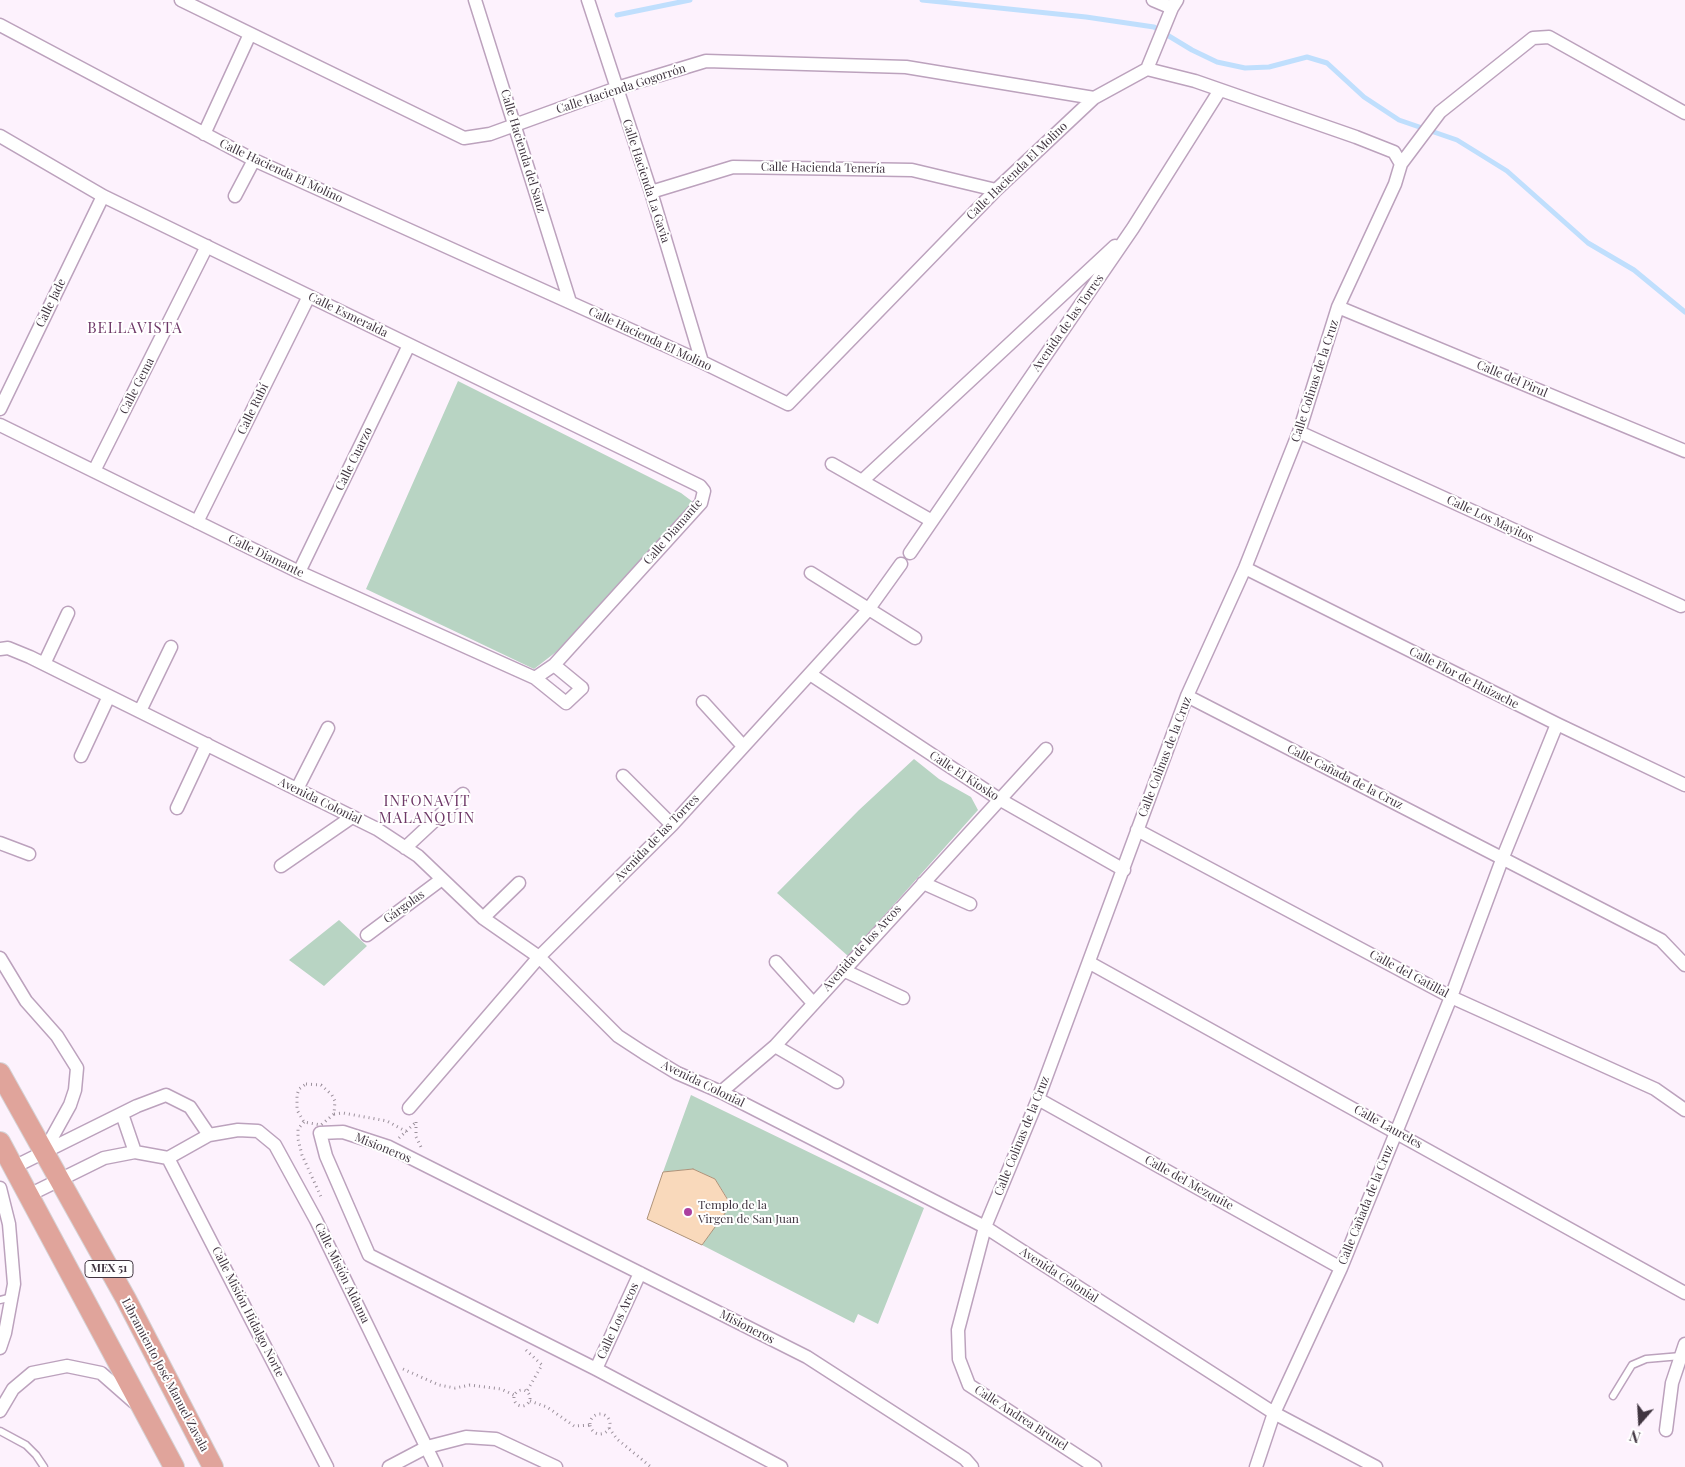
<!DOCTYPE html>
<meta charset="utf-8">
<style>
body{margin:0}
#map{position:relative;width:1685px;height:1467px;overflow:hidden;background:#fdf2fd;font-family:"Playfair Display",serif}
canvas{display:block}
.north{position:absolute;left:1615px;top:1397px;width:50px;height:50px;-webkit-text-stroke:4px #fff;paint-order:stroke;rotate:199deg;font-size:14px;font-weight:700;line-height:20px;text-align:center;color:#403540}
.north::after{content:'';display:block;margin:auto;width:18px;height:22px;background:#403540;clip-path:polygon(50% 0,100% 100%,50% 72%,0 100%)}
</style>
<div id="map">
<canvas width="1685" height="1467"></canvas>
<div class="north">N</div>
</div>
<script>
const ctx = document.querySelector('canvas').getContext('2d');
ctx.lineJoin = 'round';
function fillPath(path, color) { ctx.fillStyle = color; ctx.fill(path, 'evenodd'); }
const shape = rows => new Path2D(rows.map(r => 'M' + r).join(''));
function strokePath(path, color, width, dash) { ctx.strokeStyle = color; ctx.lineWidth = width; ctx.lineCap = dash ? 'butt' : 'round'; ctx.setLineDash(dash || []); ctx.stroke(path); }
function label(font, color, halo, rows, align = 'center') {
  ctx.font = font + ' "Playfair Display",serif'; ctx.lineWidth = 4; ctx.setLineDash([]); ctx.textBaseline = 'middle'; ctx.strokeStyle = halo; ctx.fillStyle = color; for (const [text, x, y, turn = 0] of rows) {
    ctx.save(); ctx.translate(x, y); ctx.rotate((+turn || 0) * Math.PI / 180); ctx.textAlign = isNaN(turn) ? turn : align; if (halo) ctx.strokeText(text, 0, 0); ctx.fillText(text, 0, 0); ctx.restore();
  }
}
const green = shape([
 [458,381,681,493,693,502,624,581,556,652,534,669,366,589],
 [914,759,939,779,971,797,978,810,848,956,777,893,859,810],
 [339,920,367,946,324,986,289,960],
 [691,1095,924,1208,878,1324,858,1314,854,1323,702,1245,731,1204,715,1179,693,1169,663,1172]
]);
const stream = shape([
 [922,0,1086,17,1154,27,1192,50,1217,62,1245,68,1269,67,1307,57,1327,63,1364,97,1399,120,1457,140,1507,171,1588,243,1634,270,1685,312],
 [617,15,690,0]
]);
const building = shape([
 [693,1169,715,1179,731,1205,702,1245,647,1219,663,1172,693,1169]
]);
const path = shape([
 [306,1084,321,1085,332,1095,335,1101,334,1114,321,1125,304,1122,297,1110,297,1095,299,1089,306,1084],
 [334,1114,343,1113,387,1121,407,1132],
 [304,1122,298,1129,298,1139,302,1155,322,1199],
 [416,1122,416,1137,421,1147],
 [399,1138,416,1122],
 [526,1350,542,1365,527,1391],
 [403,1369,439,1385,455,1388,470,1385,501,1389,514,1395],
 '514 1398a8 8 0 1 1 16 0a8 8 0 1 1-16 0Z',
 [530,1401,547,1407,574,1426,590,1425],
 '590 1424a10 10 0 1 1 20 0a10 10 0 1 1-20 0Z',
 [609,1428,617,1439,651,1467]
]);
const service = shape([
 [0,1300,12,1297],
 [1613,1396,1632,1365,1646,1359,1681,1356],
 [0,1431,26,1445,36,1455,44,1467]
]);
const minor = shape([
 [181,0,464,138,490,134,617,88,706,61,906,67,1094,98],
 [475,0,570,302],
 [588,0,651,192,702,362],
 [1153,0,1172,8],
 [0,25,254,160,702,362,788,404,996,190,1094,98,1147,69,1172,8,1177,0],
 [1147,69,1195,81,1356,137,1394,152,1401,164],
 [204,134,250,34],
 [0,136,103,196,700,486,704,491,701,503,554,665,535,678],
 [651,192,733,167,912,170,996,190],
 [235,196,254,160],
 [1338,307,1685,451],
 [0,409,103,196],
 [0,425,299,572,535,678,566,703,582,688,554,665],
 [1299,432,1681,606],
 [832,464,932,521],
 [94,471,207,246],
 [862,481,1115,246],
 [197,522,309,296],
 [910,553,1133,228,1220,90],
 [1245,568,1557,724,1685,785],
 [299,572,409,345],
 [811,573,915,638],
 [0,649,8,648,30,657,377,829,418,856,483,918,539,957,618,1036,644,1053,677,1073,721,1092,985,1227,1274,1413,1376,1467],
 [44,664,68,613],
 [810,674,999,799,1124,870],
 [1187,696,1661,940,1685,965],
 [703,702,743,746],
 [140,711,171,647],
 [81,756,109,696],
 [623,776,672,825],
 [297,789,328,728],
 [177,808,207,744],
 [1137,830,1451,997,1655,1089,1685,1110],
 [0,843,29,854],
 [405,848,463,794],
 [281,866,352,817],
 [923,883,970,904],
 [483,918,519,883],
 [367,935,442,879],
 [0,958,26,1001,57,1036,77,1068,75,1090,70,1105,44,1152],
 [776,962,813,1003],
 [1090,963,1685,1293],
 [843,970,903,998],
 [775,1046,837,1082],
 [721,1092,775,1046,1046,749],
 [1038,1099,1341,1268],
 [409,1108,539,957,672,825,868,610,901,564],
 [122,1114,135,1152],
 [168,1158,327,1467],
 [14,1167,137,1106,166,1095,190,1107,209,1135],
 [0,1188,9,1224,14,1284,5,1333,0,1348],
 [29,1195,104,1158,135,1152,168,1158,209,1135,238,1130,258,1131,275,1145,316,1220,436,1467],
 [596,1369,640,1273],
 [0,1411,13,1389,32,1373,67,1366,101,1373,134,1402],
 [1666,1430,1672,1383,1685,1344],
 [389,1467,427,1447,466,1437,496,1439,556,1467],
 [781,1467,596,1369,369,1255,326,1156,320,1133,343,1132,389,1147,807,1357,965,1459,972,1467],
 [1095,1467,969,1385,959,1359,958,1330,985,1227,1038,1099,1187,696,1245,568,1299,432,1338,307,1395,184,1401,164,1440,112,1533,38,1549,37,1685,113],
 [1256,1467,1274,1413,1341,1268,1451,997,1503,857,1557,724]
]);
const primary = shape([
 [0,1073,126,1299,213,1467],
 [0,1142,174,1467]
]);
const markers = [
 [688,1212,5,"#ab40a0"]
];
const shields = [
 [109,1269,48]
];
const shieldNames = [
 ["MEX 51",109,1269]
];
const streetNames = [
 ["Calle Hacienda Gogorrón",621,89,-18],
 ["Calle Hacienda del Sauz",523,151,73],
 ["Calle Hacienda Tenería",823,168,1],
 ["Calle Hacienda El Molino",281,171,25],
 ["Calle Hacienda El Molino",1017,171,-44],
 ["Calle Hacienda La Gavia",646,181,72],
 ["Calle Jade",51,303,-64],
 ["Calle Esmeralda",348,315,26],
 ["Avenida de las Torres",1068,323,-55],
 ["Calle Hacienda El Molino",650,339,25],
 ["Calle del Pirul",1512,379,23],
 ["Calle Colinas de la Cruz",1315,381,-72],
 ["Calle Gema",137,386,-63],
 ["Calle Rubí",253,409,-64],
 ["Calle Cuarzo",354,459,-64],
 ["Calle Los Mayitos",1490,519,25],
 ["Calle Diamante",673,532,-49],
 ["Calle Diamante",266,556,26],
 ["Calle Flor de Huizache",1464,678,27],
 ["Calle Colinas de la Cruz",1165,757,-69],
 ["Calle El Kiosko",964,776,33],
 ["Calle Cañada de la Cruz",1345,777,27],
 ["Avenida Colonial",320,801,26],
 ["Avenida de las Torres",657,838,-46],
 ["Gárgolas",404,907,-36],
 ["Avenida de los Arcos",862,948,-48],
 ["Calle del Gatillal",1409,974,28],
 ["Avenida Colonial",703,1084,26],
 ["Calle Laureles",1388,1127,29],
 ["Calle Colinas de la Cruz",1022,1136,-68],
 ["Misioneros",383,1148,22],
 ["Calle del Mezquite",1189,1183,29],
 ["Calle Cañada de la Cruz",1366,1205,-68],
 ["Calle Misión Aldama",342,1273,64],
 ["Avenida Colonial",1059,1275,33],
 ["Calle Misión Hidalgo Norte",248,1312,63],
 ["Calle Los Arcos",618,1321,-65],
 ["Misioneros",747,1327,27],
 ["Libramiento José Manuel Zavala",165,1375,62],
 ["Calle Andrea Brunel",1021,1418,33]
];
const poiNames = [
 ["Templo de la",698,1205],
 ["Virgen de San Juan",698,1219]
];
const quarterNames = [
 ["BELLAVISTA",135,328],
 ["INFONAVIT",427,801],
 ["MALANQUIN",427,818]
];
fillPath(green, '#b8d4c3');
strokePath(stream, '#c0dffd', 5);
fillPath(building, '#f9d9bb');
strokePath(building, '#ad9279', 1);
strokePath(service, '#bca2bd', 9);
strokePath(minor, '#bca2bd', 15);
strokePath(primary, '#d5d3d5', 22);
strokePath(path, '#9c919c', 3, [1, 4]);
strokePath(service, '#fff', 6);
strokePath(minor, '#fff', 12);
strokePath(primary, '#e0a49b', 20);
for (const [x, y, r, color] of markers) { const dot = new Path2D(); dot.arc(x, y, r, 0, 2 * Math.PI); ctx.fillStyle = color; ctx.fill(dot); strokePath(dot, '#fff', 2); }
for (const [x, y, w] of shields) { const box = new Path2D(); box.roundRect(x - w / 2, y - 8.5, w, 17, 4); ctx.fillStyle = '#fff'; ctx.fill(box); strokePath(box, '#403540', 1); }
label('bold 11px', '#403540', null, shieldNames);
label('12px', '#403540', '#fff', streetNames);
label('12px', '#403540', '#fff', poiNames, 'left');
ctx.letterSpacing = '1px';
label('15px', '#6e3867', '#fff', quarterNames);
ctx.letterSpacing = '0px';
</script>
